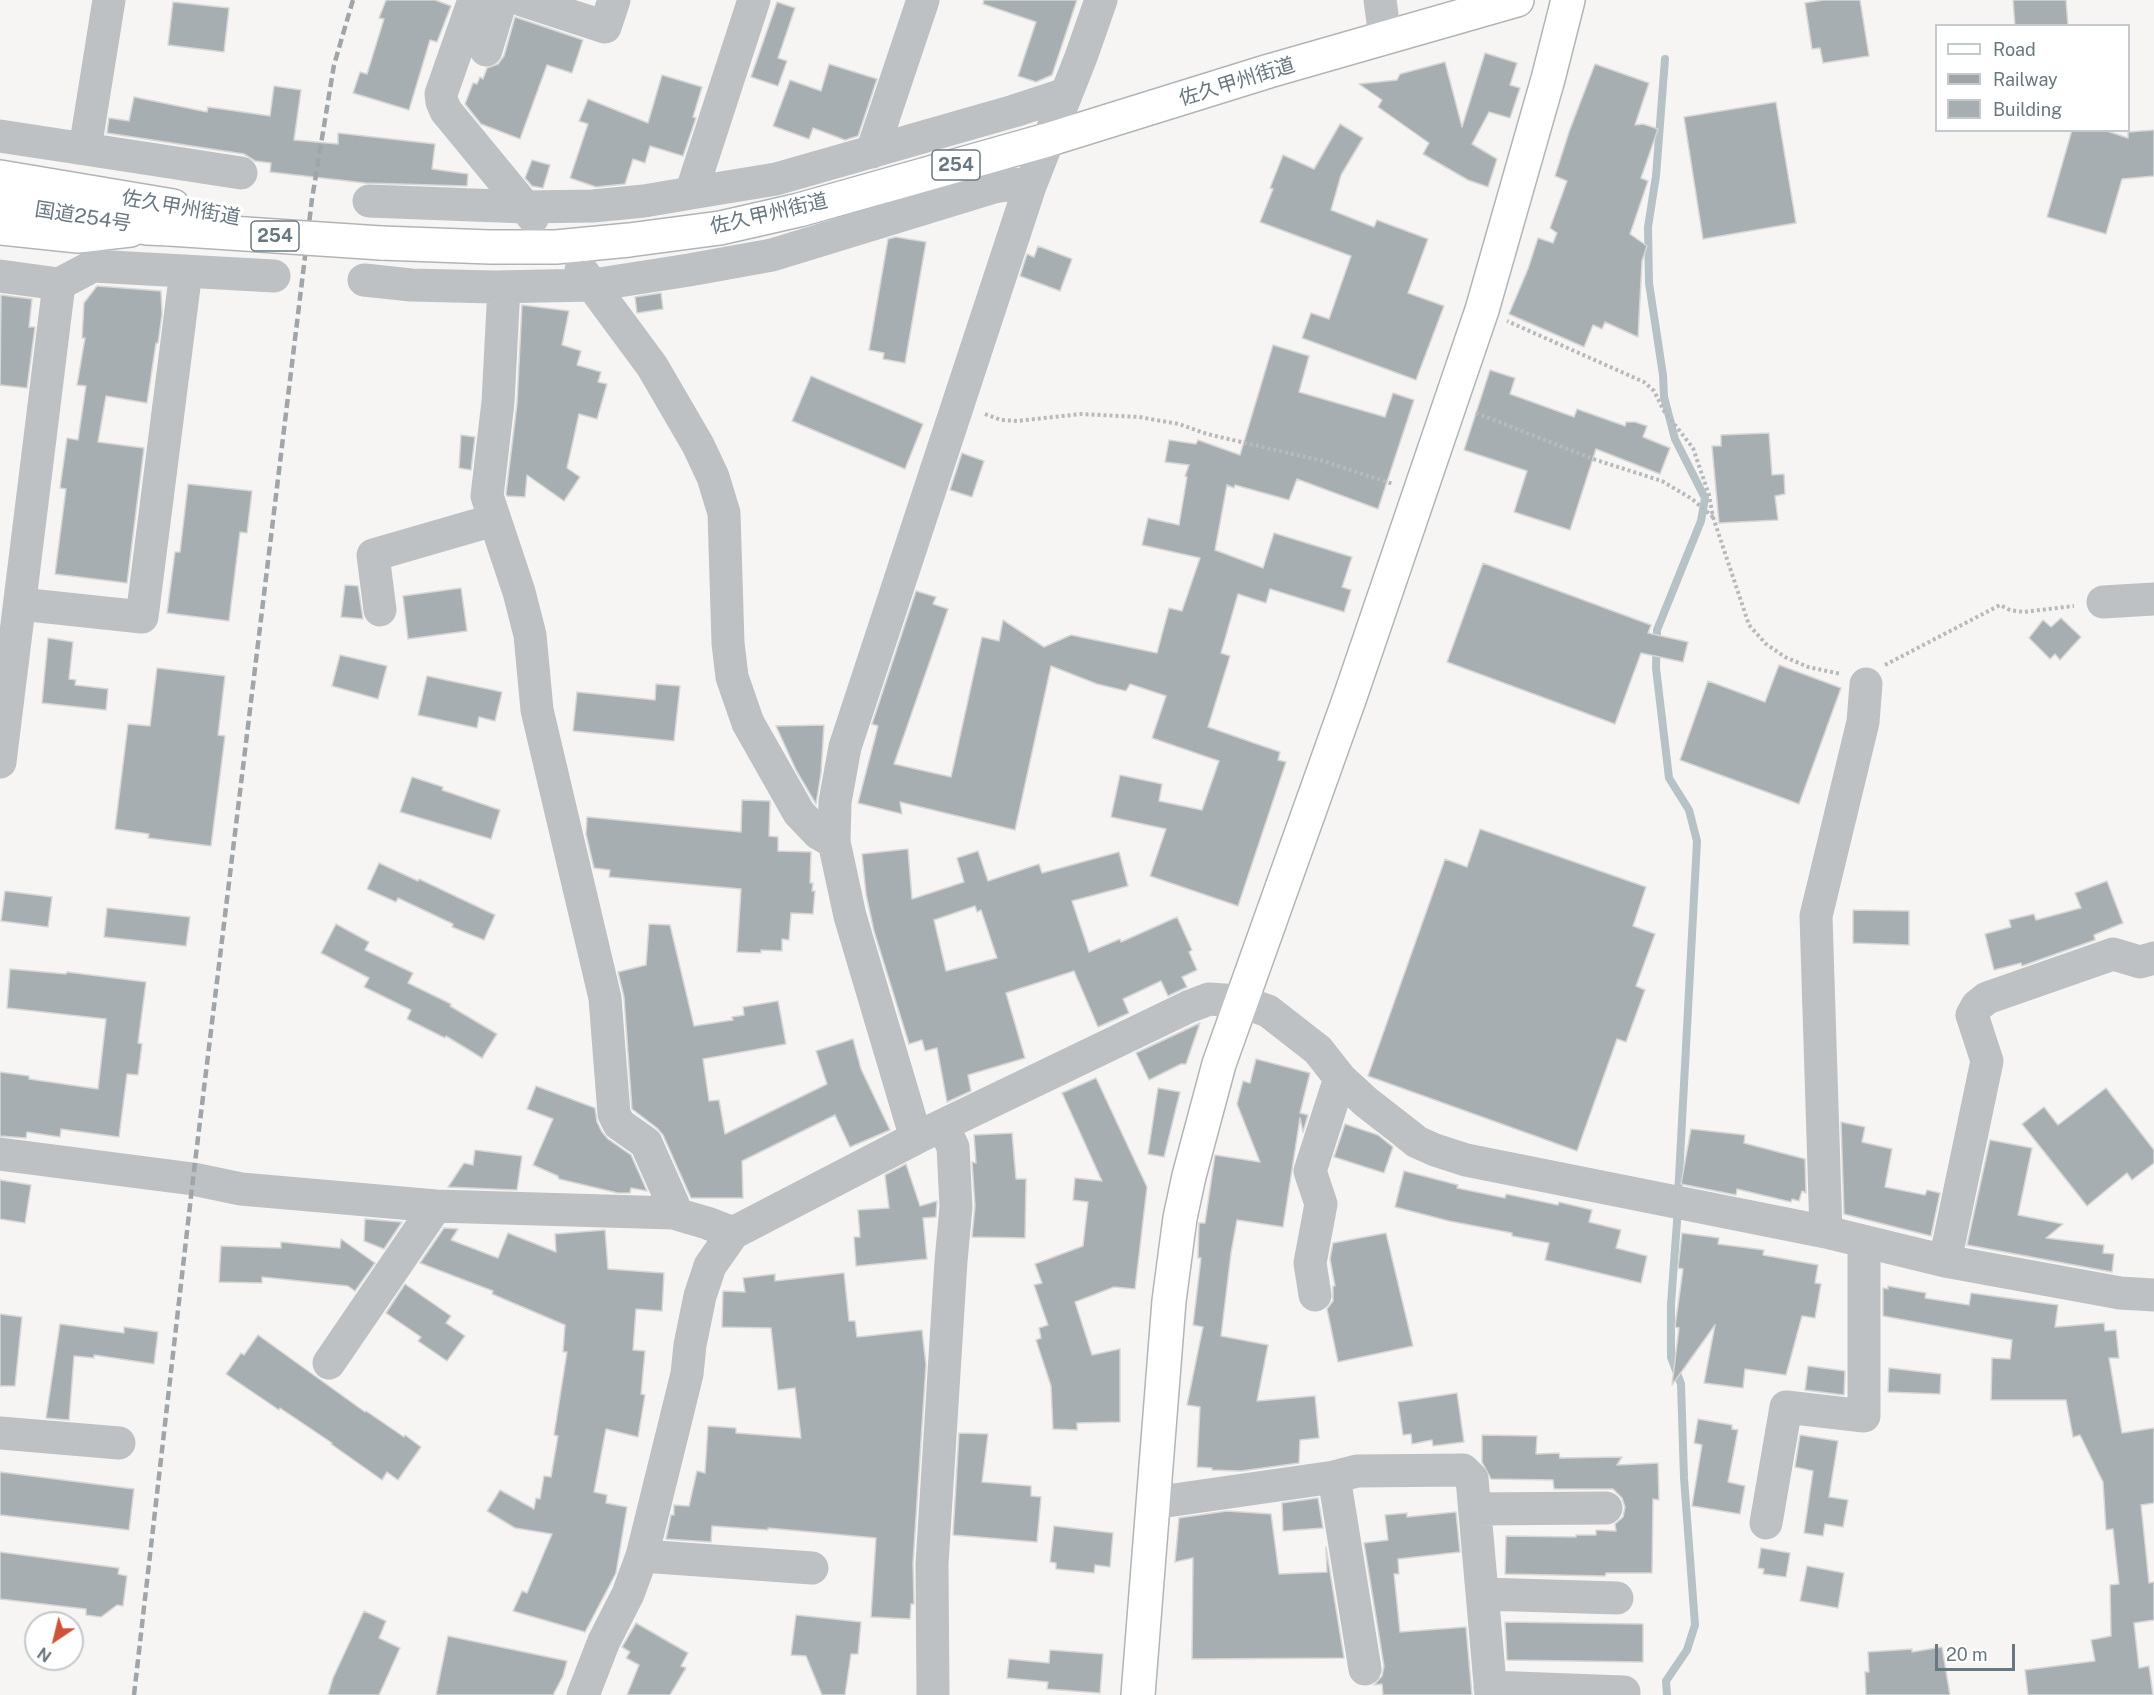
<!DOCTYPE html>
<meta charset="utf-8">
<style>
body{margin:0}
#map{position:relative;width:2154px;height:1695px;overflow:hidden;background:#f6f5f3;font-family:"Public Sans",sans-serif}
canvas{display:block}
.legend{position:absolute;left:1935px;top:24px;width:195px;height:108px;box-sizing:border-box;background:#fff;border:2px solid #c3c9cc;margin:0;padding:8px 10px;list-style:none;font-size:18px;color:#687780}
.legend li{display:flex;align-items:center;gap:12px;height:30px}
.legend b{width:30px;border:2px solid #c3c9cc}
.north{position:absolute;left:24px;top:1611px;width:60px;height:60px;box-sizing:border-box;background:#fff;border:2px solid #c3c9cc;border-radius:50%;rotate:215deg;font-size:16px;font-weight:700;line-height:24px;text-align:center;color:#687780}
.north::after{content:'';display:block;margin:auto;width:21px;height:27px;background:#ce533a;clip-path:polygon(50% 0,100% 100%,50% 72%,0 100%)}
.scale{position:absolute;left:1935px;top:1644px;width:80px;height:27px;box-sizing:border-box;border:3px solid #687780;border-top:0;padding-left:8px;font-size:18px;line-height:21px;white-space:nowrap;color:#687780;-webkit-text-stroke:4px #fff;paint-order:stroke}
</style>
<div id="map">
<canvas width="2154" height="1695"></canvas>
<ul class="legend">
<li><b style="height:8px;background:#fff"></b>Road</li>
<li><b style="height:8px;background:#9fa5a9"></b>Railway</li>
<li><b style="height:16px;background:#a7aeb2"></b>Building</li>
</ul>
<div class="north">N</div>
<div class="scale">20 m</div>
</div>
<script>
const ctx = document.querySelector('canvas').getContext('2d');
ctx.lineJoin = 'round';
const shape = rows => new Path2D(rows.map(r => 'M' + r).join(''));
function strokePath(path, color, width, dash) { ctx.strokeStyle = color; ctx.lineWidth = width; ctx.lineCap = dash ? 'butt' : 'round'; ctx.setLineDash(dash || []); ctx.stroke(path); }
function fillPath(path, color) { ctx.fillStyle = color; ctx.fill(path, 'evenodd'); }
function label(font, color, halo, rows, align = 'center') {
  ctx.font = font + ' "Public Sans","Noto Sans JP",sans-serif'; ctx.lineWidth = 6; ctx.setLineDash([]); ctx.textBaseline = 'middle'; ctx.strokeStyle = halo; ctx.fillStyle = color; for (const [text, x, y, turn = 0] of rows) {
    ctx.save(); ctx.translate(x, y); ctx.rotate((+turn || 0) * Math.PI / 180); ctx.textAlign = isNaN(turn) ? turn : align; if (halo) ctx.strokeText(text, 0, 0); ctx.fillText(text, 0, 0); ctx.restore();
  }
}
const stream = shape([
 [1665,59,1656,176,1648,227,1649,283,1663,375,1664,397,1675,439,1705,498,1701,521,1657,630,1656,668,1669,778,1689,810,1697,841,1678,1196],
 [1667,1695,1666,1681,1687,1650,1695,1625,1684,1478,1681,1384,1671,1357,1671,1304,1678,1208]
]);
const building = shape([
 [386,0,435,0,451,6,437,42,430,40,409,110,353,93,360,72,367,74,384,19,379,18,386,0],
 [984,0,1077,0,1052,75,1036,82,1018,76,1036,22,983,4,984,0],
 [1823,0,1860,0,1869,56,1823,63,1820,48,1812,49,1805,3,1823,0],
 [2013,0,2066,0,2068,26,2015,26,2013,0],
 [173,2,229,8,224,52,168,45,173,2],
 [777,2,795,8,778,58,787,61,778,86,751,77,777,2],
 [515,17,583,40,572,73,547,65,520,139,481,124,465,104,473,83,477,84,480,77,483,79,487,68,498,64,504,56,515,17],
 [1485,53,1517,63,1510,85,1520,88,1510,118,1489,112,1472,144,1497,159,1488,187,1468,180,1423,154,1429,143,1378,107,1382,100,1359,84,1397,80,1400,74,1445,62,1462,127,1485,53],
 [829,64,877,79,858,136,845,140,813,128,809,139,773,126,790,80,821,91,829,64],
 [1595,64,1649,83,1635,125,1643,124,1658,129,1641,178,1648,181,1630,234,1647,246,1642,261,1638,337,1605,322,1602,329,1593,325,1584,347,1509,314,1528,269,1538,238,1553,243,1557,233,1550,228,1567,181,1555,176,1569,132,1595,64],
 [662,75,702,87,693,117,696,118,683,156,650,146,645,163,633,159,625,184,596,187,570,178,588,124,579,121,588,99,648,123,662,75],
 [274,86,301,90,294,140,338,144,338,133,435,144,432,169,468,174,467,186,365,183,270,172,271,163,255,161,244,154,107,133,109,118,129,121,134,97,207,112,208,107,270,116,274,86],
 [1776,102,1796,223,1703,239,1684,117,1776,102],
 [1340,124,1363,138,1341,175,1331,210,1374,227,1377,220,1428,239,1408,293,1444,306,1416,380,1302,338,1311,313,1329,319,1351,256,1260,222,1273,189,1270,188,1283,155,1314,169,1340,124],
 [2072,130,2104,130,2128,138,2128,132,2154,130,2154,176,2122,179,2106,234,2047,217,2072,130],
 [532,160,550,165,543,188,532,186,525,178,532,160],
 [896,237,926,242,905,363,883,359,884,353,869,350,888,239,896,237],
 [1038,246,1072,259,1060,291,1020,276,1027,254,1034,257,1038,246],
 [97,286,161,291,162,314,158,343,156,343,147,403,106,396,98,442,144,448,127,583,55,574,66,489,60,488,67,438,78,440,86,386,77,385,85,338,82,338,84,303,97,286],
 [661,293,663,309,637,313,635,297,661,293],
 [1,295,32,299,29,327,35,327,27,388,0,385,1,295],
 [522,305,569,311,562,345,581,351,577,365,601,372,598,382,607,384,597,419,579,414,567,468,580,477,564,501,527,475,525,497,507,496,506,494,517,404,522,305],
 [1273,345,1309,356,1299,392,1385,417,1393,393,1414,400,1378,509,1297,479,1289,500,1235,485,1234,488,1227,485,1215,550,1263,568,1274,533,1352,557,1342,587,1351,590,1344,612,1270,589,1266,603,1238,594,1221,653,1230,656,1208,727,1280,752,1278,760,1286,762,1238,906,1150,876,1166,829,1111,817,1120,775,1162,784,1159,801,1202,810,1219,761,1152,738,1166,696,1130,684,1126,691,1097,684,1051,666,1015,830,900,802,902,814,858,803,878,726,872,724,916,591,936,597,933,604,948,609,894,764,951,777,982,637,999,641,1003,620,1044,647,1071,635,1157,653,1169,608,1182,611,1200,558,1142,545,1148,518,1179,525,1187,477,1185,476,1189,465,1165,462,1169,440,1196,444,1198,440,1240,455,1273,345],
 [1490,370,1515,378,1510,394,1574,417,1577,409,1625,426,1626,422,1635,422,1647,426,1643,437,1670,448,1660,474,1596,449,1570,530,1514,512,1527,471,1464,450,1490,370],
 [811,376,923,424,905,469,792,421,811,376],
 [1769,433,1772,475,1784,474,1785,494,1775,496,1778,520,1719,523,1712,446,1721,446,1721,435,1769,433],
 [461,435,475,437,471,470,459,468,461,435],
 [962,453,984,461,972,497,950,490,962,453],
 [188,484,252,491,247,533,240,532,229,621,167,613,175,552,180,552,188,484],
 [1483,563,1651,625,1648,633,1688,642,1683,662,1641,653,1615,724,1447,662,1483,563],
 [345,585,358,586,363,619,341,617,345,585],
 [461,588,467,631,408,639,403,596,461,588],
 [2061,618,2081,637,2060,660,2055,654,2050,659,2029,638,2043,620,2051,627,2061,618],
 [48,638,73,642,69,679,76,680,75,685,108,689,106,710,42,703,48,638],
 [340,655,387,666,378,699,332,686,340,655],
 [1779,665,1841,688,1799,804,1680,760,1708,681,1765,702,1779,665],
 [157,668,225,676,218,735,225,736,211,846,148,838,149,834,115,829,128,724,150,726,157,668],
 [427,676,502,692,495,721,479,717,477,728,418,715,427,676],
 [656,684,680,686,674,741,573,731,577,692,655,700,656,684],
 [824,725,821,773,816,804,796,770,776,726,824,725],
 [412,777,443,787,442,790,500,810,491,839,400,812,412,777],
 [742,800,770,801,769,836,778,837,778,851,811,852,810,883,813,883,812,891,815,891,813,914,791,913,789,940,782,939,782,951,761,950,761,953,737,952,741,889,609,877,610,870,594,868,586,834,587,817,741,832,742,800],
 [1480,829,1646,887,1633,926,1655,934,1636,986,1645,990,1626,1042,1617,1039,1577,1151,1368,1076,1445,859,1467,867,1480,829],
 [908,849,912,899,964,882,957,858,978,851,988,881,1039,864,1042,873,1119,852,1128,886,1072,901,1089,952,1120,939,1121,942,1177,917,1192,950,1189,952,1197,970,1182,977,1187,987,1168,996,1161,981,1123,999,1129,1013,1098,1027,1074,971,1006,993,1025,1058,968,1075,971,1091,947,1102,937,1048,925,1051,922,1040,909,1044,874,931,866,894,862,854,908,849],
 [975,906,977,912,981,910,997,958,946,971,934,920,975,906],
 [379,863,418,881,419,879,495,915,484,940,452,927,453,924,398,898,396,902,367,889,379,863],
 [2107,881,2123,923,2094,935,2095,940,2022,966,2021,963,1994,970,1985,934,2011,927,2009,920,2034,914,2036,920,2081,908,2075,893,2107,881],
 [5,891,52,897,48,927,1,921,5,891],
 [107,908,190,917,186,946,104,937,107,908],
 [1853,910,1909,911,1909,945,1853,943,1853,910],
 [336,924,369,942,365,950,413,973,408,983,451,1004,450,1006,497,1034,482,1058,446,1036,445,1038,407,1019,411,1010,364,987,369,978,321,953,336,924],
 [649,924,670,925,694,1026,733,1020,732,1017,744,1015,743,1007,778,1001,786,1044,703,1059,709,1101,719,1100,725,1134,827,1084,816,1051,853,1039,861,1069,890,1130,850,1147,835,1115,742,1161,743,1198,691,1198,663,1135,657,1128,632,1109,624,997,618,972,646,965,649,924],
 [10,969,66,974,67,972,146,982,138,1043,142,1044,138,1075,127,1074,119,1137,61,1129,60,1137,27,1132,26,1138,0,1136,0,1072,29,1076,29,1079,98,1089,106,1019,7,1008,10,969],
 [1200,1023,1186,1064,1181,1064,1149,1080,1136,1053,1200,1023],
 [1256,1059,1310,1073,1300,1113,1308,1115,1303,1132,1300,1118,1283,1227,1237,1220,1231,1253,1221,1336,1268,1345,1257,1401,1315,1396,1319,1438,1300,1440,1299,1463,1241,1471,1212,1470,1212,1468,1197,1467,1200,1407,1187,1405,1203,1327,1193,1325,1201,1258,1198,1258,1199,1223,1205,1223,1215,1155,1260,1162,1237,1104,1243,1081,1250,1083,1256,1059],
 [1096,1078,1147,1187,1135,1289,1114,1287,1075,1302,1092,1355,1120,1349,1120,1422,1077,1423,1077,1430,1053,1429,1051,1386,1036,1340,1041,1338,1039,1328,1048,1325,1034,1285,1042,1283,1035,1264,1083,1246,1088,1202,1073,1200,1075,1178,1102,1181,1062,1093,1096,1078],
 [536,1086,595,1108,597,1122,602,1132,608,1139,631,1155,647,1191,631,1188,630,1193,618,1193,559,1179,558,1176,533,1165,553,1119,527,1109,536,1086],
 [1158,1088,1180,1092,1164,1157,1148,1154,1158,1088],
 [2106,1088,2154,1150,2154,1163,2132,1180,2127,1173,2087,1206,2022,1124,2044,1107,2058,1125,2106,1088],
 [1841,1122,1865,1127,1862,1142,1892,1149,1885,1187,1925,1195,1927,1190,1940,1193,1931,1236,1844,1214,1841,1122],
 [1345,1124,1378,1135,1393,1147,1384,1173,1334,1157,1345,1124],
 [1691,1129,1745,1135,1744,1143,1805,1159,1806,1193,1802,1191,1799,1201,1792,1199,1791,1202,1737,1189,1736,1195,1681,1184,1691,1129],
 [1012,1133,1016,1179,1026,1179,1025,1238,972,1237,975,1206,972,1162,976,1163,974,1135,1012,1133],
 [1990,1140,2032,1148,2018,1215,2063,1224,2046,1238,2104,1245,2103,1253,2114,1254,2112,1272,1967,1245,1990,1140],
 [475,1150,522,1156,517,1190,448,1187,464,1163,473,1165,475,1150],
 [906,1164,920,1206,937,1201,936,1217,923,1218,927,1259,856,1266,854,1237,860,1237,858,1210,889,1208,885,1175,906,1164],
 [1404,1171,1458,1185,1457,1188,1505,1198,1506,1194,1558,1205,1559,1202,1592,1210,1589,1222,1621,1230,1616,1248,1647,1256,1641,1283,1545,1260,1549,1243,1512,1236,1512,1233,1449,1221,1395,1207,1404,1171],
 [0,1180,31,1185,25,1223,0,1219,0,1180],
 [365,1219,400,1222,402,1222,384,1249,364,1241,365,1219],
 [444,1228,458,1229,451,1240,498,1258,508,1233,556,1252,555,1234,605,1230,608,1269,664,1273,662,1311,636,1309,633,1350,645,1351,641,1394,645,1395,638,1437,606,1429,594,1492,607,1495,606,1503,627,1507,616,1573,585,1632,513,1611,522,1591,527,1593,552,1534,515,1528,487,1511,500,1490,534,1509,536,1498,540,1499,544,1476,551,1477,558,1436,554,1435,567,1352,563,1352,565,1325,492,1294,493,1291,420,1263,444,1228],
 [1386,1233,1413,1346,1338,1362,1327,1309,1333,1301,1333,1286,1335,1286,1330,1259,1333,1243,1386,1233],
 [1682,1233,1719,1238,1718,1244,1764,1250,1763,1255,1818,1265,1815,1283,1821,1284,1815,1318,1802,1316,1786,1375,1745,1369,1743,1388,1704,1383,1715,1325,1672,1385,1679,1328,1675,1327,1683,1269,1678,1268,1682,1233],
 [341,1239,375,1263,355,1291,348,1286,262,1277,262,1283,219,1282,221,1246,281,1248,281,1242,340,1248,341,1239],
 [844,1273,849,1321,855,1321,857,1337,922,1330,926,1365,913,1563,914,1604,911,1604,910,1619,871,1617,876,1538,768,1528,768,1530,712,1526,711,1542,666,1539,671,1515,674,1515,674,1505,689,1506,697,1471,705,1473,708,1426,736,1428,736,1433,801,1438,795,1388,778,1390,771,1328,722,1327,723,1291,745,1292,743,1278,775,1274,775,1281,844,1273],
 [405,1284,451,1316,446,1323,465,1336,447,1361,418,1341,421,1337,386,1313,405,1284],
 [1888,1286,1926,1293,1925,1298,1969,1305,1971,1293,2058,1305,2055,1327,2104,1323,2105,1331,2116,1330,2119,1358,2109,1358,2122,1433,2154,1428,2154,1503,2141,1505,2149,1583,2154,1582,2154,1620,2134,1623,2139,1668,2149,1666,2153,1695,2028,1695,2025,1670,2095,1661,2091,1640,2111,1636,2110,1585,2119,1584,2113,1529,2106,1530,2103,1482,2080,1435,2073,1437,2066,1400,1991,1400,1992,1358,2010,1359,2012,1340,1883,1316,1883,1288,1888,1289,1888,1286],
 [0,1314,22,1317,15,1386,0,1386,0,1314],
 [60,1324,124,1333,124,1327,158,1332,154,1364,94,1355,94,1358,74,1356,69,1420,46,1418,60,1324],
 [258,1335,365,1412,366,1411,404,1437,405,1435,421,1447,398,1480,387,1472,382,1480,331,1444,332,1443,280,1408,279,1410,226,1374,241,1353,244,1355,258,1335],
 [1808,1366,1845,1371,1844,1395,1805,1390,1808,1366],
 [1889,1368,1941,1374,1940,1394,1888,1392,1889,1368],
 [1457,1393,1464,1442,1433,1446,1432,1440,1412,1444,1411,1434,1403,1435,1398,1402,1457,1393],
 [1698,1419,1732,1425,1732,1429,1738,1430,1728,1482,1745,1486,1740,1514,1692,1506,1702,1445,1694,1443,1698,1419],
 [959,1433,988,1434,982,1482,1031,1486,1031,1496,1041,1497,1037,1542,953,1535,959,1433],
 [1482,1435,1537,1436,1536,1454,1559,1453,1560,1458,1622,1457,1617,1465,1658,1463,1659,1500,1653,1499,1652,1573,1606,1573,1605,1576,1505,1574,1506,1536,1576,1537,1576,1535,1596,1535,1596,1530,1616,1531,1615,1524,1623,1517,1625,1507,1622,1498,1613,1489,1554,1489,1553,1480,1491,1479,1482,1462,1482,1435],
 [1800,1435,1838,1441,1829,1497,1848,1500,1843,1527,1825,1524,1823,1536,1804,1533,1813,1471,1795,1467,1800,1435],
 [0,1472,134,1489,129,1530,0,1515,0,1472],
 [1318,1498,1323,1528,1283,1531,1282,1503,1318,1498],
 [1227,1511,1271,1514,1279,1574,1327,1572,1326,1547,1344,1658,1192,1659,1193,1558,1175,1562,1179,1518,1227,1511],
 [1456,1512,1460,1552,1398,1559,1399,1574,1394,1574,1400,1632,1466,1627,1472,1695,1383,1695,1382,1684,1374,1685,1382,1676,1384,1666,1364,1543,1388,1540,1385,1515,1407,1513,1407,1517,1456,1512],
 [1054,1526,1113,1533,1110,1567,1095,1565,1094,1573,1056,1569,1056,1563,1050,1562,1054,1526],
 [1761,1548,1790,1553,1786,1577,1763,1574,1764,1569,1758,1568,1761,1548],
 [0,1552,119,1568,118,1574,127,1576,123,1606,117,1605,101,1617,86,1615,86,1609,0,1599,0,1552],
 [1807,1566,1844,1573,1838,1608,1800,1601,1807,1566],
 [364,1611,386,1621,379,1638,400,1648,379,1695,328,1695,333,1678,364,1611],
 [796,1615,861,1622,858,1654,851,1654,845,1695,822,1695,806,1656,791,1655,796,1615],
 [1505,1622,1643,1624,1643,1662,1507,1660,1505,1622],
 [636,1623,688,1653,681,1666,686,1668,670,1695,627,1695,639,1665,626,1658,630,1652,622,1647,636,1623],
 [448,1636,567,1661,563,1676,553,1695,436,1695,448,1636],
 [1942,1647,1950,1695,1866,1695,1865,1672,1869,1672,1868,1652,1912,1649,1912,1652,1942,1647],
 [1050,1650,1103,1654,1100,1693,1047,1689,1048,1682,1007,1678,1009,1659,1049,1663,1050,1650]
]);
const path = shape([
 [1476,413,1596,460,1662,481,1692,499,1713,517,1709,495,1693,448,1664,411,1654,391,1644,382,1507,321],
 [985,414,1001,420,1017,421,1081,414,1139,417,1179,424,1207,434,1323,461,1393,484],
 [1713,517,1749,625,1766,644,1785,657,1808,667,1841,674],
 [1885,665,2000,605,2010,610,2023,612,2074,606]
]);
const minor = shape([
 [474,0,441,94,442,102,446,111,525,207,593,206,644,201,691,193,754,0],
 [522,0,605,27,614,0],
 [1380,0,1385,37],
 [486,50,501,0],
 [0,136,85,149,109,0],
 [85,149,241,173],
 [872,152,923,0],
 [691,193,776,179,1014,111,1066,94],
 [369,201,525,207,533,217],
 [581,270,652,366,698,445,713,477,724,513,728,643,732,677,748,723,799,813,818,833,834,842],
 [0,276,59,284,93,266,274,276],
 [364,280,411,285,494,287,593,285,689,270,772,255,994,187,1013,184,1030,186],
 [504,287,498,402,487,496,519,592,530,635,537,710,605,998,614,1114,619,1124,646,1143,673,1204,673,1213],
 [2103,602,2154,599],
 [20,604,142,617,186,271],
 [380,610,373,555,494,520],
 [0,762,59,284],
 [916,1138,850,916,834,842,835,802,845,747,1030,186,1081,57,1101,0],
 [0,1154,193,1179,241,1189,436,1206,673,1213,707,1223,733,1233,916,1138,1188,1007,1209,999,1240,1001,1268,1011,1318,1050,1340,1078,1366,1102,1402,1130,1417,1142,1435,1150,1466,1160,1826,1232,1945,1261,2120,1293,2154,1295],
 [1826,1232,1816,916,1863,722,1866,684],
 [1945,1261,1987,1061,1972,1015,1977,1006,1987,998,2113,954,2140,962,2154,958],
 [1315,1295,1310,1263,1321,1204,1310,1171,1340,1078],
 [329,1363,436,1206],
 [0,1433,119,1443],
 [1334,1477,1365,1669],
 [1153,1503,1334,1477,1357,1471,1463,1470,1472,1479,1491,1695],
 [1475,1509,1606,1508],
 [1766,1523,1786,1407,1864,1416,1864,1242],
 [642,1556,812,1568],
 [1483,1594,1617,1598],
 [1490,1687,1624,1692],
 [583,1695,604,1641,628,1594,642,1556,687,1374,690,1345,700,1296,710,1266,733,1233],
 [933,1695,932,1564,951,1261,956,1207,953,1147,943,1126]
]);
const major = shape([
 [0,228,78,236,130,230],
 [1138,1695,1169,1301,1180,1218,1189,1176,1219,1064,1350,697,1482,310,1548,79,1568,0]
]);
const highway = shape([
 [0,177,173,206],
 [0,203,147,228,170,229],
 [381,243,490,247,556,247,629,240,720,228,799,210,1047,140,1269,71,1517,0]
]);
const rail = shape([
 [134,1695,193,1179,312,199,334,65,353,0]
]);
const highwayBridge = shape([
 [170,229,381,243]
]);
const shields = [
 [956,165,48],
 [275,236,48]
];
const shieldNames = [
 ["254",956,165],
 ["254",275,236]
];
const streetNames = [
 ["佐久甲州街道",1237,82,-17],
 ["佐久甲州街道",181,208,10],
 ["佐久甲州街道",769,214,-13],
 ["国道254号",83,217,9]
];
strokePath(stream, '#b7c2c6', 8);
fillPath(building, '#a7aeb2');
strokePath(building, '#d7d7d5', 1.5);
strokePath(major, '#b1b5b8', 36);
strokePath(highway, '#b1b4b7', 36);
strokePath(path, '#b7babc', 4, [3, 3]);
strokePath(minor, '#bdc1c4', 33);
strokePath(major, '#fff', 33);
strokePath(highway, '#fff', 33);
strokePath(rail, '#9fa5a9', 4.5, [9, 4.5]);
strokePath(highwayBridge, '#b1b4b7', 36, []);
strokePath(highwayBridge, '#fff', 33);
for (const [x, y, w] of shields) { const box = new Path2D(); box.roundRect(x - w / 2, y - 15, w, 30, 4.5); ctx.fillStyle = '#fff'; ctx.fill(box); strokePath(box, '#687780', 1.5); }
label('bold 18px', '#687780', null, shieldNames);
label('20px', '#687780', '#fff', streetNames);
</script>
